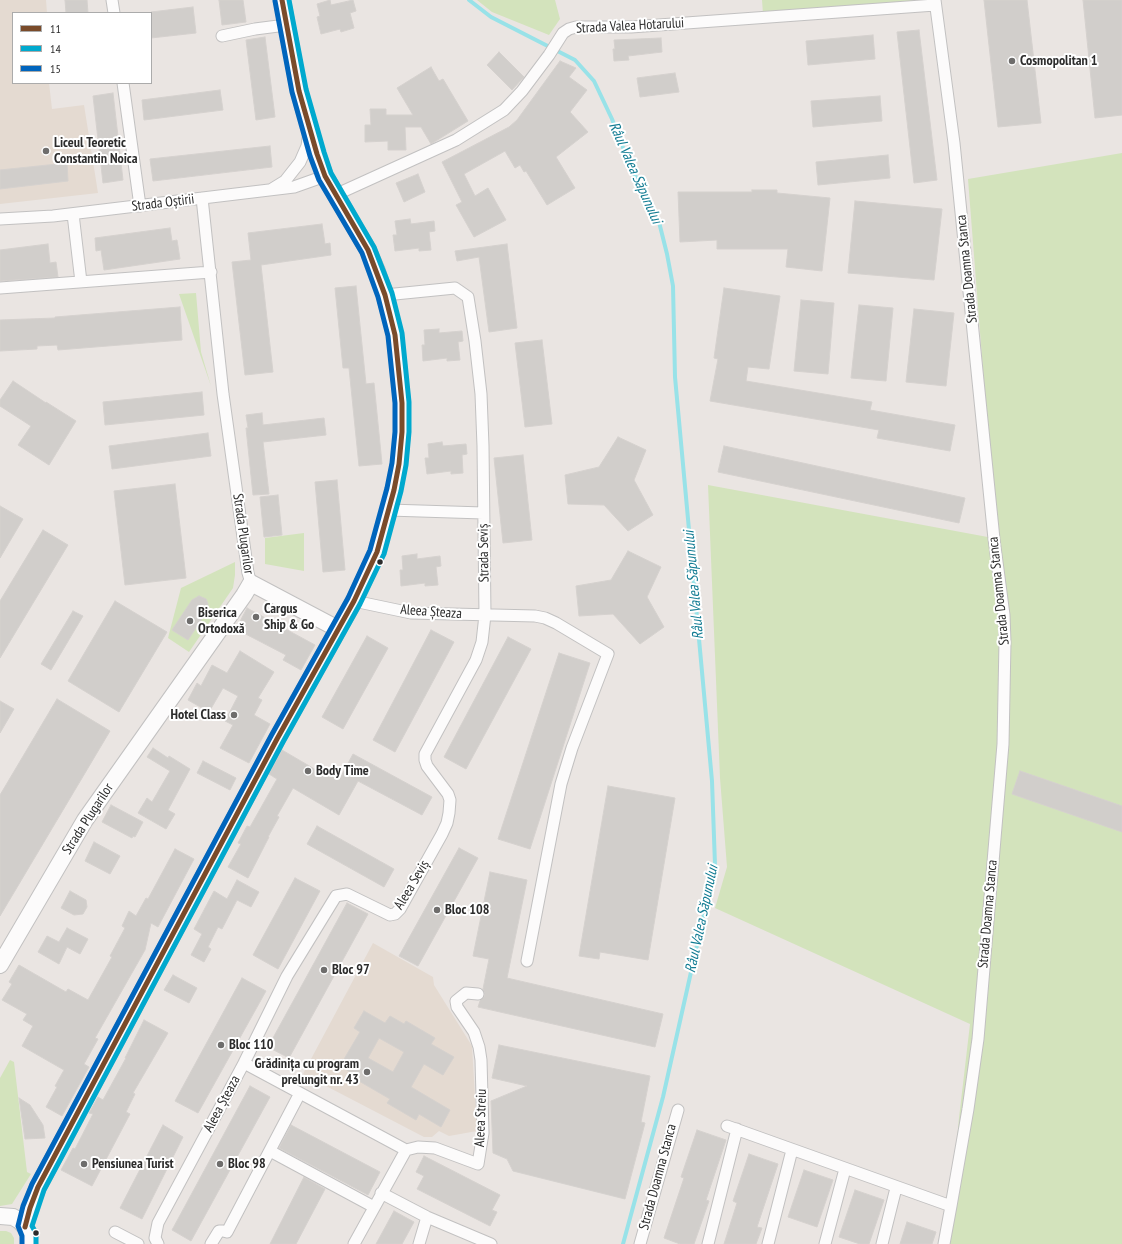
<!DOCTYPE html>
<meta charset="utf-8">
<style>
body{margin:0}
#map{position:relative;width:1122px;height:1244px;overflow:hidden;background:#eae5e2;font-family:"PT Sans Narrow",sans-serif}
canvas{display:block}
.legend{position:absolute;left:12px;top:12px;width:140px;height:72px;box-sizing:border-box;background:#fff;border:1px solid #ababab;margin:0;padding:5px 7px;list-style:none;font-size:12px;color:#2c2c2c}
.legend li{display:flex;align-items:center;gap:8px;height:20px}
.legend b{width:20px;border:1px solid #ababab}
</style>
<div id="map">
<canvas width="1122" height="1244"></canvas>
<ul class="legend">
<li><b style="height:5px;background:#7a4b2a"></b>11</li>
<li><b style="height:5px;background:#00a9ce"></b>14</li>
<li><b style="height:5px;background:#0065bd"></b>15</li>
</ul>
</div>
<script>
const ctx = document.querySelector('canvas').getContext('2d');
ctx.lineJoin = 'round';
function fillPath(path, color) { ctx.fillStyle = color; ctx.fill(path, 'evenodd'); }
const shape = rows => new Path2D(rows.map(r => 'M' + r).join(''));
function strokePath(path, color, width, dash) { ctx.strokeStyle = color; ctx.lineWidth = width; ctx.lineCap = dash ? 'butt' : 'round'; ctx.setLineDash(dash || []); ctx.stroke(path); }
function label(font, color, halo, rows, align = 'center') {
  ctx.font = font + ' "PT Sans Narrow",sans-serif'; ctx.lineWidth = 4; ctx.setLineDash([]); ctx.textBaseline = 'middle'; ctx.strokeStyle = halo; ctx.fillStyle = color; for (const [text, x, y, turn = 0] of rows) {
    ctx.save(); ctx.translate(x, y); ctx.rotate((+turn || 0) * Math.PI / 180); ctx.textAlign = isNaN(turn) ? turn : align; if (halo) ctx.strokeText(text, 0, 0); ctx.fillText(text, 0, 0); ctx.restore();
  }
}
const education = shape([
 [0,0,46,0,47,13,13,13,13,83,49,83,52,109,84,105,98,193,0,204],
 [373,943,433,977,434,985,472,1046,477,1131,449,1136,439,1131,432,1137,424,1137,303,1074]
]);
const green = shape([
 [477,0,555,0,560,19,549,35,492,12],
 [762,0,931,0,763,14],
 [1122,153,1122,1244,945,1244,951,1206,959,1118,970,1024,715,908,727,867,720,778,708,485,993,538,992,485,968,179],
 [196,293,201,352,211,386,179,294],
 [304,533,304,571,265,564,265,538],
 [235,562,235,575,233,588,189,652,168,638,181,588],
 [10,1060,14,1062,27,1172,31,1174,12,1204,0,1206,0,1078],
 [0,1231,6,1231,11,1233,14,1238,14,1244,0,1244]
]);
const stream = shape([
 [469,0,491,17,575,60,594,81,612,119,631,168,658,218,667,254,673,286,675,377,712,781,715,865,663,1097,623,1244]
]);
const building = shape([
 [65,0,87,0,88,13,66,13,65,0],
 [219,0,243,0,246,22,222,25,219,0],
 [330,0,331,5,353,0,356,11,350,13,354,28,341,32,340,29,321,34,317,17,320,16,317,4,330,0],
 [984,0,1027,0,1041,123,998,127,984,0],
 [1083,0,1122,0,1122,115,1095,118,1083,0],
 [193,7,196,33,151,38,151,12,193,7],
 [919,30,937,180,914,183,897,32,919,30],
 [873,35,875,59,808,65,806,41,873,35],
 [265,37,275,117,256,120,246,40,265,37],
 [661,38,662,52,628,56,629,60,614,61,613,49,615,49,614,40,661,38],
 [499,52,524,77,512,90,487,65,499,52],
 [560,61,576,68,569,77,587,90,570,112,588,132,556,157,575,188,547,205,526,171,524,172,520,165,515,168,505,151,464,174,475,196,488,188,506,220,474,237,456,205,462,202,442,162,509,127,517,120,560,61],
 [431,67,439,81,443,79,468,121,431,144,421,127,405,127,406,150,388,150,388,141,365,142,365,125,371,125,370,109,386,109,386,115,413,115,397,88,431,67],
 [675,73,679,92,640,97,637,78,675,73],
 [220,90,223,110,144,120,142,100,220,90],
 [113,93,123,180,103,183,93,96,113,93],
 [880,96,882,121,813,127,811,101,880,96],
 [270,146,272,167,153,181,150,159,270,146],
 [888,155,890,178,818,185,816,162,888,155],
 [67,163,68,181,0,189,0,170,67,163],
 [418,174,425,192,404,202,396,183,418,174],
 [752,190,777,190,777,193,830,198,822,271,786,267,788,249,717,249,717,240,680,242,678,192,752,192,752,190],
 [855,201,942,209,934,280,848,273,855,201],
 [410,219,411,224,434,221,435,231,429,232,431,250,419,251,419,248,395,251,393,235,397,235,395,221,410,219],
 [322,224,325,244,330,243,331,255,261,265,273,372,245,375,232,262,251,260,248,233,322,224],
 [170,228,172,241,177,240,180,259,104,270,101,250,96,251,95,238,170,228],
 [48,244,50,263,56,262,58,277,0,281,0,250,48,244],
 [507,244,517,328,489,332,479,257,457,261,455,251,507,244],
 [356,286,366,384,374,383,382,464,359,466,349,368,343,368,335,288,356,286],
 [724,288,780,296,769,369,748,367,746,381,872,402,870,410,955,425,950,451,877,438,879,430,710,401,718,359,714,358,724,288],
 [801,300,834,303,828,374,794,371,801,300],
 [859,305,893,308,886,381,851,378,859,305],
 [180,307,182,340,58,350,57,345,37,346,37,349,0,351,0,320,55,318,55,317,180,307],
 [914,309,954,313,946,386,906,382,914,309],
 [439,329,439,333,462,331,463,341,458,342,460,360,447,361,447,358,423,361,422,345,425,345,424,330,439,329],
 [542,340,552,424,525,427,515,343,542,340],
 [13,381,46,403,46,402,76,421,49,465,18,445,31,426,0,406,0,400,13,381],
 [202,392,204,415,105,425,103,402,202,392],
 [262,413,263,425,324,418,326,435,263,442,269,494,253,495,246,428,248,428,246,415,262,413],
 [208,433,211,456,112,469,109,446,208,433],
 [618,437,646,450,634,480,653,515,628,531,604,505,568,504,565,475,599,467,618,437],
 [442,442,443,446,466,444,467,454,462,455,463,473,451,474,451,471,427,474,425,458,429,458,428,444,442,442],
 [724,446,965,498,959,523,718,472,724,446],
 [523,455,532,540,503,543,494,458,523,455],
 [337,480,345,570,323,572,315,482,337,480],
 [175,484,186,578,125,585,114,491,175,484],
 [278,495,282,535,264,537,260,497,278,495],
 [0,506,23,519,0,558,0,506],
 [43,530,68,545,0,658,0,601,43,530],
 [628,551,661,567,647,597,664,627,640,644,613,614,579,616,576,586,611,580,628,551],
 [417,554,417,559,440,556,441,566,436,567,438,585,425,586,425,583,401,586,400,570,403,570,402,556,417,554],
 [199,596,206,599,208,604,207,611,188,640,172,630,192,600,199,596],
 [115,601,167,632,119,712,68,681,115,601],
 [247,608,315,645,301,670,283,660,286,655,236,629,247,608],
 [73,611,83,616,51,670,41,664,73,611],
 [431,630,454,642,395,752,373,740,431,630],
 [367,636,388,648,343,729,322,717,367,636],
 [508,637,531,649,466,769,444,757,508,637],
 [240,651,274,672,258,698,262,700,254,715,270,724,249,763,220,748,233,725,225,721,238,696,223,688,209,712,188,700,197,683,201,686,212,665,227,673,240,651],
 [559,653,590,663,530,849,498,839,559,653],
 [57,699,110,731,0,916,0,795,57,699],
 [0,701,14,709,0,733,0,701],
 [153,748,168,758,169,756,190,769,168,810,175,814,166,829,138,813,147,798,152,802,170,771,147,757,153,748],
 [282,750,323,774,325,772,339,780,353,754,432,797,422,815,358,781,339,815,293,788,277,816,279,817,268,837,269,837,248,878,228,867,241,844,238,843,247,826,250,827,277,779,269,774,282,750],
 [203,761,236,778,230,790,197,773,203,761],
 [1020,771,1122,806,1122,832,1012,794,1020,771],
 [608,786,675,798,648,960,600,952,599,959,579,956,608,786],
 [111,805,143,822,135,837,133,836,132,838,102,822,111,805],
 [317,826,394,869,384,887,307,844,317,826],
 [94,842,120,856,110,874,85,861,94,842],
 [459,848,478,858,418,966,399,956,459,848],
 [175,849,194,859,158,927,151,923,145,950,95,1038,98,1039,84,1064,89,1067,62,1116,46,1107,57,1087,55,1086,64,1070,22,1046,33,1026,23,1020,27,1014,2,1000,12,984,9,982,19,965,66,992,68,989,88,1000,112,957,110,956,125,928,122,926,129,911,136,916,146,898,148,899,175,849],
 [490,872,527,880,507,978,663,1014,655,1047,478,1007,480,1001,483,998,485,995,483,989,489,959,473,956,490,872],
 [295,878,320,891,278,969,253,955,295,878],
 [237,880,259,892,251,907,237,900,222,929,218,927,208,947,211,949,204,962,191,955,202,934,194,929,214,891,227,899,237,880],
 [70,891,86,900,87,907,83,914,74,915,61,908,70,891],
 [347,903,368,914,289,1058,268,1047,347,903],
 [67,928,88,939,80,954,67,947,59,964,38,952,47,936,59,942,67,928],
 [173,975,197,988,189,1003,164,990,173,975],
 [242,978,266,991,198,1113,175,1101,242,978],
 [364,1011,385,1023,390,1016,404,1024,406,1021,435,1038,431,1044,454,1057,443,1075,424,1064,411,1087,450,1110,441,1127,419,1114,416,1120,387,1103,390,1099,359,1081,361,1078,340,1066,360,1032,354,1028,364,1011],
 [379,1038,404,1052,393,1072,368,1058,379,1038],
 [144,1020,168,1033,133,1093,135,1094,126,1112,130,1114,92,1186,61,1170,73,1148,75,1149,93,1114,89,1113,98,1097,103,1100,126,1058,125,1058,144,1020],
 [499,1045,650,1076,641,1122,645,1123,625,1199,513,1171,507,1159,493,1153,491,1101,527,1086,492,1078,499,1045],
 [250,1086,270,1097,191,1241,172,1230,250,1086],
 [19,1098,30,1105,43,1125,45,1138,25,1139,19,1098],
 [163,1125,183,1137,142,1219,120,1208,163,1125],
 [291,1125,380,1172,368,1195,279,1148,291,1125],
 [697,1130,726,1140,706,1200,709,1201,694,1244,680,1244,664,1238,684,1178,681,1177,697,1130],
 [749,1154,778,1164,757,1227,762,1228,756,1244,724,1244,737,1203,733,1201,749,1154],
 [424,1156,500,1195,492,1210,497,1212,490,1226,417,1189,424,1176,416,1172,424,1156],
 [804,1170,833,1180,817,1227,788,1217,804,1170],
 [304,1177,325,1189,296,1244,270,1244,304,1177],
 [855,1190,884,1200,869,1244,860,1244,839,1237,855,1190],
 [394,1211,414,1222,402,1244,376,1244,394,1211],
 [907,1222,936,1232,932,1244,900,1244,907,1222]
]);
const street = shape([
 [112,0,114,13],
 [935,0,954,143,994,539,1004,615,1005,642,1003,744,978,1039,968,1109,951,1206],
 [222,36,255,29,286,25],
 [123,83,140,206],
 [272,189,285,181,300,162,307,146,309,132],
 [335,195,456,140,504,110,522,91,549,55,563,33,569,29,576,27,631,27,935,5],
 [202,198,223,394,248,573,251,583],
 [73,214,81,282],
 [0,219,53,216,294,187,325,176],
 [0,288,211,272],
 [389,510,483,513],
 [354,601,411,613,535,616,545,618,556,623,608,654,572,748,561,784,527,961],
 [244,1063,406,1150],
 [727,1126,951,1206,944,1244],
 [406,1150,418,1147,435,1148,478,1164,483,1133,481,1060,479,1047,474,1032,457,1007,456,1001,466,993,478,994],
 [270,1151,374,1207],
 [381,1193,427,1217,491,1244],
 [115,1232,138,1244],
 [158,1244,155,1238,158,1223,244,1063,287,976,336,896,347,894,390,915,395,914,400,909,442,834,447,823,449,813,450,800,448,794,427,766,425,760,425,754,476,660,482,642,485,615,483,446,481,394,475,341,468,297,455,288,385,295],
 [211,1244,219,1231,223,1231,227,1232,300,1093],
 [354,1244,406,1150],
 [419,1244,427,1217],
 [640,1244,678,1110],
 [708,1244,737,1129],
 [768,1244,792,1150],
 [825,1244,845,1169],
 [882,1244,896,1188]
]);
const secondary = shape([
 [0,965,85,820,244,595,251,583,338,629],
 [0,1216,13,1217,20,1221,25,1227,29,1234,29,1244],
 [25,1227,30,1208,38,1187,277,739,354,601,377,552,394,490,399,464,402,432,402,403,395,335,385,295,377,271,368,250,325,176,317,154,299,91,282,0]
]);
const bus1 = shape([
 [25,1227,30,1208,38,1187,277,739,354,601,377,552,394,490,399,464,402,432,402,403,395,335,385,295,368,250,325,176,317,154,299,91,282,0]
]);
const bus2 = shape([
 [36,1244,36,1233,32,1226,44,1190,283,742,360,604,384,554,401,491,406,465,409,432,409,402,402,333,392,293,374,247,331,173,324,152,306,89,289,0]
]);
const bus3 = shape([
 [22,1244,22,1236,18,1226,23,1206,32,1184,271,736,348,598,370,550,387,488,392,463,395,432,395,403,388,336,378,297,362,253,319,180,310,156,292,92,275,1]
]);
const markers = [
 [1012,61,4,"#6e6d6c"],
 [46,151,4,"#6e6d6c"],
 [380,562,3.5,"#2c2c2c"],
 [256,617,4,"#6e6d6c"],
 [190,621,4,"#6e6d6c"],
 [234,715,4,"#6e6d6c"],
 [308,771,4,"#6e6d6c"],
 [437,910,4,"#6e6d6c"],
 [324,970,4,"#6e6d6c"],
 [221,1045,4,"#6e6d6c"],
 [367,1072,4,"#6e6d6c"],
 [84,1164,4,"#6e6d6c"],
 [220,1164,4,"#6e6d6c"],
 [36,1233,3.5,"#2c2c2c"]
];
const streetNames = [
 ["Strada Valea Hotarului",630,26,-3],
 ["Strada Oștirii",163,203,-7],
 ["Strada Doamna Stanca",967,269,-96],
 ["Strada Plugarilor",243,534,82],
 ["Strada Seviș",484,553,-91],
 ["Strada Doamna Stanca",999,591,-96],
 ["Aleea Șteaza",431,612,4],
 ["Strada Plugarilor",88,819,-57],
 ["Aleea Seviș",412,885,-59],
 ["Strada Doamna Stanca",988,914,-85],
 ["Aleea Șteaza",222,1104,-62],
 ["Aleea Streiu",481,1118,-88],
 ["Strada Doamna Stanca",658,1177,-75]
];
const poiNames = [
 ["Cosmopolitan 1",1020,61],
 ["Liceul Teoretic",54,143],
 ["Constantin Noica",54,159],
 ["Cargus",264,609],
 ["Ship & Go",264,625],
 ["Biserica",198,613],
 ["Ortodoxă",198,629],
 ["Hotel Class",226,715,"right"],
 ["Body Time",316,771],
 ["Bloc 108",445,910],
 ["Bloc 97",332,970],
 ["Bloc 110",229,1045],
 ["Grădinița cu program",359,1064,"right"],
 ["prelungit nr. 43",359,1080,"right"],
 ["Pensiunea Turist",92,1164],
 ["Bloc 98",228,1164]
];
const waterNames = [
 ["Râul Valea Săpunului",635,173,66],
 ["Râul Valea Săpunului",694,585,-95],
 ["Râul Valea Săpunului",702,919,-78]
];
fillPath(education, '#e4dad1');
fillPath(green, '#d3e3bc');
strokePath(stream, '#98e2e8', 4);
fillPath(building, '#d1cecb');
strokePath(building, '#d5d1ce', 1);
strokePath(street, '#c2c1c1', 13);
strokePath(secondary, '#c2c1c1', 18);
strokePath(street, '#fcfbfb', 11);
strokePath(secondary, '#fcfbfb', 16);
strokePath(bus1, '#7a4b2a', 5);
strokePath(bus2, '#00a9ce', 5);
strokePath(bus3, '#0065bd', 5);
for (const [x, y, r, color] of markers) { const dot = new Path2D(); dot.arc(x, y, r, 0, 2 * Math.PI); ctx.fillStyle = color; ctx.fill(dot); strokePath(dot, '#fff', 1.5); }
label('14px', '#2c2c2c', '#fff', streetNames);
label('bold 14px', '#2c2c2c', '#fff', poiNames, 'left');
label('italic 15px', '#127c93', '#fff', waterNames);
</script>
